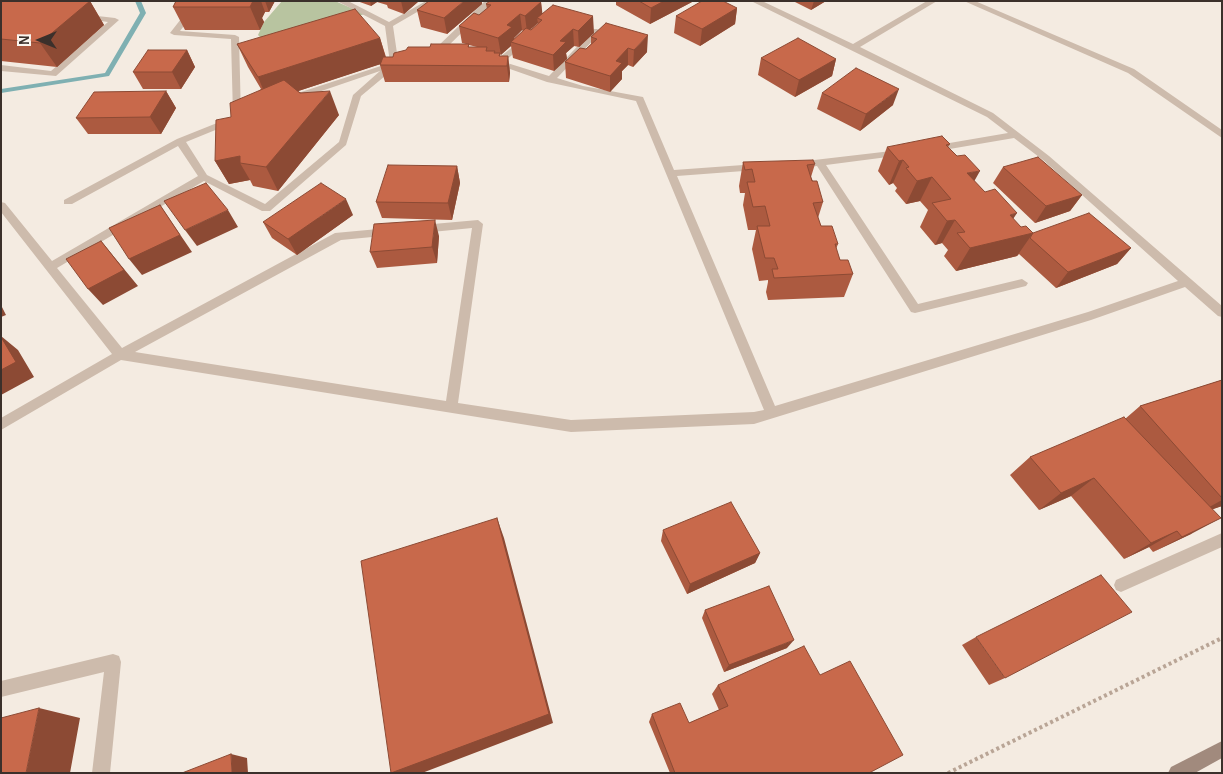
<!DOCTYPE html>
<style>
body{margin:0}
#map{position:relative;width:1223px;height:774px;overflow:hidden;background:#f4ebe1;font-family:"Alegreya Sans",sans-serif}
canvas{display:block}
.frame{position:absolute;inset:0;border:2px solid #3b302b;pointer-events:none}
.north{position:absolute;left:15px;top:15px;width:50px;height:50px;-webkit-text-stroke:4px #fbf5ee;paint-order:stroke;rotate:270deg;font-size:14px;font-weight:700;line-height:20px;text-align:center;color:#3b302b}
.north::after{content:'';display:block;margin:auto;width:18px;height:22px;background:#3b302b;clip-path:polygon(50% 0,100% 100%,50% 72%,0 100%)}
</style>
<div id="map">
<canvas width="1223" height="774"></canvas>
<div class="frame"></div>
<div class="north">N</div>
</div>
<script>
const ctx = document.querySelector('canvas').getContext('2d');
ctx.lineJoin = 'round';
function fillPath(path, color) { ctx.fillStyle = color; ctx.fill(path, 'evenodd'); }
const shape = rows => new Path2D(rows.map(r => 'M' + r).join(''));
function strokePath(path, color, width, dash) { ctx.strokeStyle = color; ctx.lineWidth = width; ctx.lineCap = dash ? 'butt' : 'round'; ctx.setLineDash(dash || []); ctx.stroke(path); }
const green = shape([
 [282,1,335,1,365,14,272,40,263,40,258,35,264,22]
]);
const stream = shape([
 [135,1,141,1,146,13,109,76,1,93,1,89,105,73,140,13,135,1]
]);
const path = shape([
 [948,773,1222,638]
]);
const street = shape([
 [195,1,203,1,180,31,235,35,239,37,241,117,235,117,233,115,231,39,174,35,170,33,195,1],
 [337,1,348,1,389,22,426,1,436,1,393,26,398,60,401,59,405,62,397,66,361,96,346,145,270,211,262,211,204,181,57,268,122,348,335,233,389,228,394,232,393,235,341,240,135,352,446,401,472,228,422,233,417,229,422,225,478,220,483,224,458,403,571,420,754,412,764,410,636,101,547,82,490,62,496,60,524,38,528,40,527,42,504,62,549,76,594,29,597,29,601,31,600,33,557,78,583,86,643,97,674,170,757,164,762,167,757,170,677,176,775,406,1088,312,1178,281,1043,160,1014,138,932,152,927,149,932,146,1008,133,987,117,751,1,762,1,853,44,927,1,937,1,860,47,993,113,1049,156,1222,306,1222,317,1218,316,1185,287,1091,320,754,424,571,432,121,360,1,430,1,418,112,354,1,212,1,202,5,203,52,261,198,176,178,146,72,204,64,204,64,200,177,139,232,117,235,118,235,122,186,142,207,175,265,204,339,142,353,95,380,71,298,99,292,99,292,95,390,63,385,26,337,1],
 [485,1,494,1,443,51,437,51,437,47,485,1],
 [964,1,975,1,1134,69,1222,130,1222,138,1128,73,964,1],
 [80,14,115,18,119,20,56,76,1,71,1,65,51,71,108,22,80,18,80,14],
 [900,150,903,151,903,155,826,165,918,304,1022,279,1028,283,1026,286,915,313,911,312,817,166,797,168,792,165,797,162,900,150],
 [1222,533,1222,547,1121,592,1116,590,1114,585,1116,580,1222,533],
 [113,654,119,656,121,662,110,773,92,773,104,672,1,697,1,681,113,654]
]);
const secondary = shape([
 [1222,741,1222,758,1195,773,1168,773,1171,767,1222,741]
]);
const wall = shape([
 [1,1,90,1,104,25,57,67,1,61],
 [176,1,275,1,269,12,265,12,262,18,264,22,260,30,185,30,173,7],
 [357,1,419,1,404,14,388,8,387,5,377,2,371,6],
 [616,1,692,1,692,2,650,24,616,5],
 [793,1,826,1,811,10],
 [541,2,542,14,594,33,579,47,574,46,566,53,567,59,554,71,513,58,511,46,500,55,500,56,508,56,510,73,509,82,385,82,380,65,380,64,298,91,339,115,278,191,253,186,250,180,229,184,215,161,231,117,261,89,248,67,237,44,380,38,386,57,393,57,430,47,466,44,462,43,459,26,479,15,487,9,486,4],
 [538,23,538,24,531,30,530,30],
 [522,30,523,31,514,39,514,38],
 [469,45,477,47,469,47],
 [482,4,447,34,421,27,417,10],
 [737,8,735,24,700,46,674,33,676,16],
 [591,37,647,52,633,67,628,65,622,71,622,79,610,92,566,78,565,62,586,49,591,44],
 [187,50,195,67,181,89,143,89,133,72],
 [761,58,836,59,832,76,795,97,758,75],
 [166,91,176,108,161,134,88,134,76,118],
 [822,93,893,105,860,131,817,109],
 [950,144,948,147,974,181,985,192,1021,227,1033,233,1131,248,1117,264,1056,288,1019,254,1017,256,956,271,944,256,948,250,942,243,935,245,920,227,928,210,920,201,906,204,895,191,897,188,893,183,889,185,878,171,887,147],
 [743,162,815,164,811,177,823,202,818,218,821,226,838,244,836,249,840,260,853,274,844,297,768,300,766,292,768,282,768,280,759,281,752,249,756,230,748,230,743,205,745,193,740,193,739,186],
 [457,166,460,183,452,220,382,218,376,202],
 [1003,167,1082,195,1070,211,1035,223,993,183],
 [353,215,297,255,272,238,263,222],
 [439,236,437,263,377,268,370,252],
 [1222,380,1222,506,1213,509,1191,534,1153,552,1149,547,1124,559,1071,496,1039,510,1010,475,1030,457,1125,419,1140,406],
 [663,530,760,553,755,563,687,594,661,541],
 [705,610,787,648,724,672,702,618],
 [976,637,1005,678,989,685,962,645],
 [718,685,869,773,670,773,649,722,652,714,689,723,719,710,712,694]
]);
const shadedWall = shape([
 [90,1,104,25,57,67,40,43],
 [251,1,261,1,265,12,262,18,264,22,260,30,250,7],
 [265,1,275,1,269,12],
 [370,1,377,1,377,2,371,6],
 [401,1,419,1,404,14],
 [464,1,482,1,482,4,447,34,444,18],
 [664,1,692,1,692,2,650,24,651,8],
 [814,1,826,1,811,10],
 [541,2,543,18,537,18,538,23,527,32,525,16],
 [737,8,735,24,700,46,702,29],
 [520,14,522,30,514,38,514,43,511,42,511,46,501,55,498,38,507,25],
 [593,16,594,33,579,47,578,31],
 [573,29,574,46,566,53,567,59,554,71,553,55,560,41],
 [648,35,647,52,633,67,634,50],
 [380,38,387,62,268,101,258,77],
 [628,48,628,65,622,71,622,79,610,92,610,76,616,61],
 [187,50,195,67,181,89,172,72],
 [508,56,510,73,509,82,507,66],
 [836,59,832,76,795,97,799,80],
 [899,89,893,105,860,131,866,114],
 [166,91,176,108,161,134,150,117],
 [330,91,339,115,278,191,266,167],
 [240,156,240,163,250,180,229,184,215,161],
 [903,160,893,183,889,185,899,161],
 [457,166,460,183,452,220,448,203],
 [980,171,967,194,967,173],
 [932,177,920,201,906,204,917,181],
 [1082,195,1070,211,1035,223,1046,206],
 [346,199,353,215,297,255,288,239],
 [160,205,192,252,142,275,129,259],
 [228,210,238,227,197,246,185,230],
 [1017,213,1002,236,1010,215],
 [435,220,439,236,437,263,432,247],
 [955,220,942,243,935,245,947,221],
 [1033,233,1017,256,956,271,970,248],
 [101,241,138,286,103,305,88,289],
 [1131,248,1117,264,1056,288,1068,272],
 [1,305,6,315,1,317],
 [1,336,18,350,34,377,1,395],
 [1094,478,1071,496,1039,510,1061,493],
 [1222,500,1222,506,1193,516],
 [497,518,504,538,553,723,422,773,392,773],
 [1221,518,1191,534,1153,552,1182,537],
 [1177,531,1149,547,1124,559,1151,543],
 [760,553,755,563,687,594,690,584],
 [794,640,787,648,724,672,729,665],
 [39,708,80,718,70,773,26,773],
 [231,754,247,758,248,773,232,773]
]);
const building = shape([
 [1,1,90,1,40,43,1,39,1,1],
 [176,1,253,1,250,7,173,7,176,1],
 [429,1,464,1,444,18,417,10,429,1],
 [490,1,539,1,541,2,525,16,520,14,507,25,512,27,498,38,459,26,474,13,479,15,491,5,486,4,490,1],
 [639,1,664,1,651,8,639,1],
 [702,1,723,1,737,8,702,29,676,16,702,1],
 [553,5,593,16,578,31,573,29,560,41,566,42,553,55,511,42,526,28,531,30,542,20,537,18,553,5],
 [355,9,380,38,258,77,237,44,355,9],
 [606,23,648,35,634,50,628,48,616,61,622,63,610,76,565,62,580,48,586,49,597,39,591,37,606,23],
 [798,38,836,59,799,80,761,58,798,38],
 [431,44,469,44,468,47,487,47,486,51,495,51,494,53,500,53,499,56,508,56,507,66,380,65,383,57,393,57,394,53,406,50,408,47,430,47,431,44],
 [148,50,187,50,172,72,133,72,148,50],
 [856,68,899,89,866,114,822,93,856,68],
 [284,80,300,93,330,91,266,167,240,163,240,156,215,161,216,120,231,117,230,103,284,80],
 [166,91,150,117,76,118,94,92,166,91],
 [942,136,950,144,946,145,957,156,965,155,980,171,967,173,985,192,995,189,1017,213,1010,215,1021,227,1026,226,1033,233,970,248,957,233,965,232,955,220,947,221,932,203,951,199,932,177,917,181,906,168,909,167,903,160,899,161,887,147,942,136],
 [1038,157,1082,195,1046,206,1003,167,1038,157],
 [813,160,815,164,807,165,812,181,817,181,823,202,813,203,821,226,832,226,838,244,835,244,840,260,848,260,853,274,774,278,772,269,778,269,774,258,765,258,757,226,770,226,765,206,753,207,747,182,755,182,752,169,745,170,743,162,813,160],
 [388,165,457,166,448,203,376,202,388,165],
 [206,183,228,210,185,230,164,201,206,183],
 [321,183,346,199,288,239,263,222,321,183],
 [160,205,180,235,129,259,109,228,160,205],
 [1089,213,1131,248,1068,272,1030,238,1033,233,1089,213],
 [435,220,432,247,370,252,374,224,435,220],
 [101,241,124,270,88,289,66,259,101,241],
 [1,337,16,362,1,370,1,337],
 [1222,380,1222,498,1140,406,1222,380],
 [1124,417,1221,518,1182,537,1177,531,1151,543,1094,478,1061,493,1030,457,1124,417],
 [731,502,760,553,690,584,663,530,731,502],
 [497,518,549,714,391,773,361,561,497,518],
 [1101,575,1132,612,1005,678,976,637,1101,575],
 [769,586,794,640,729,665,705,610,769,586],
 [804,646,820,675,850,661,903,755,869,773,675,773,652,714,680,703,689,723,728,706,718,685,804,646],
 [39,708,26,773,1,773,1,718,39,708],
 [231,754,232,773,182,773,231,754]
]);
fillPath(green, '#b8c4a0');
fillPath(stream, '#7fb0b2');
strokePath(path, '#b9a596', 4, [3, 3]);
fillPath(street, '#cdbbac');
fillPath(secondary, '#a18a7d');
fillPath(wall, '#ac5a40');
fillPath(shadedWall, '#8c4a34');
fillPath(building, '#c8694b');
strokePath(building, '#8c4a34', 1);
</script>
